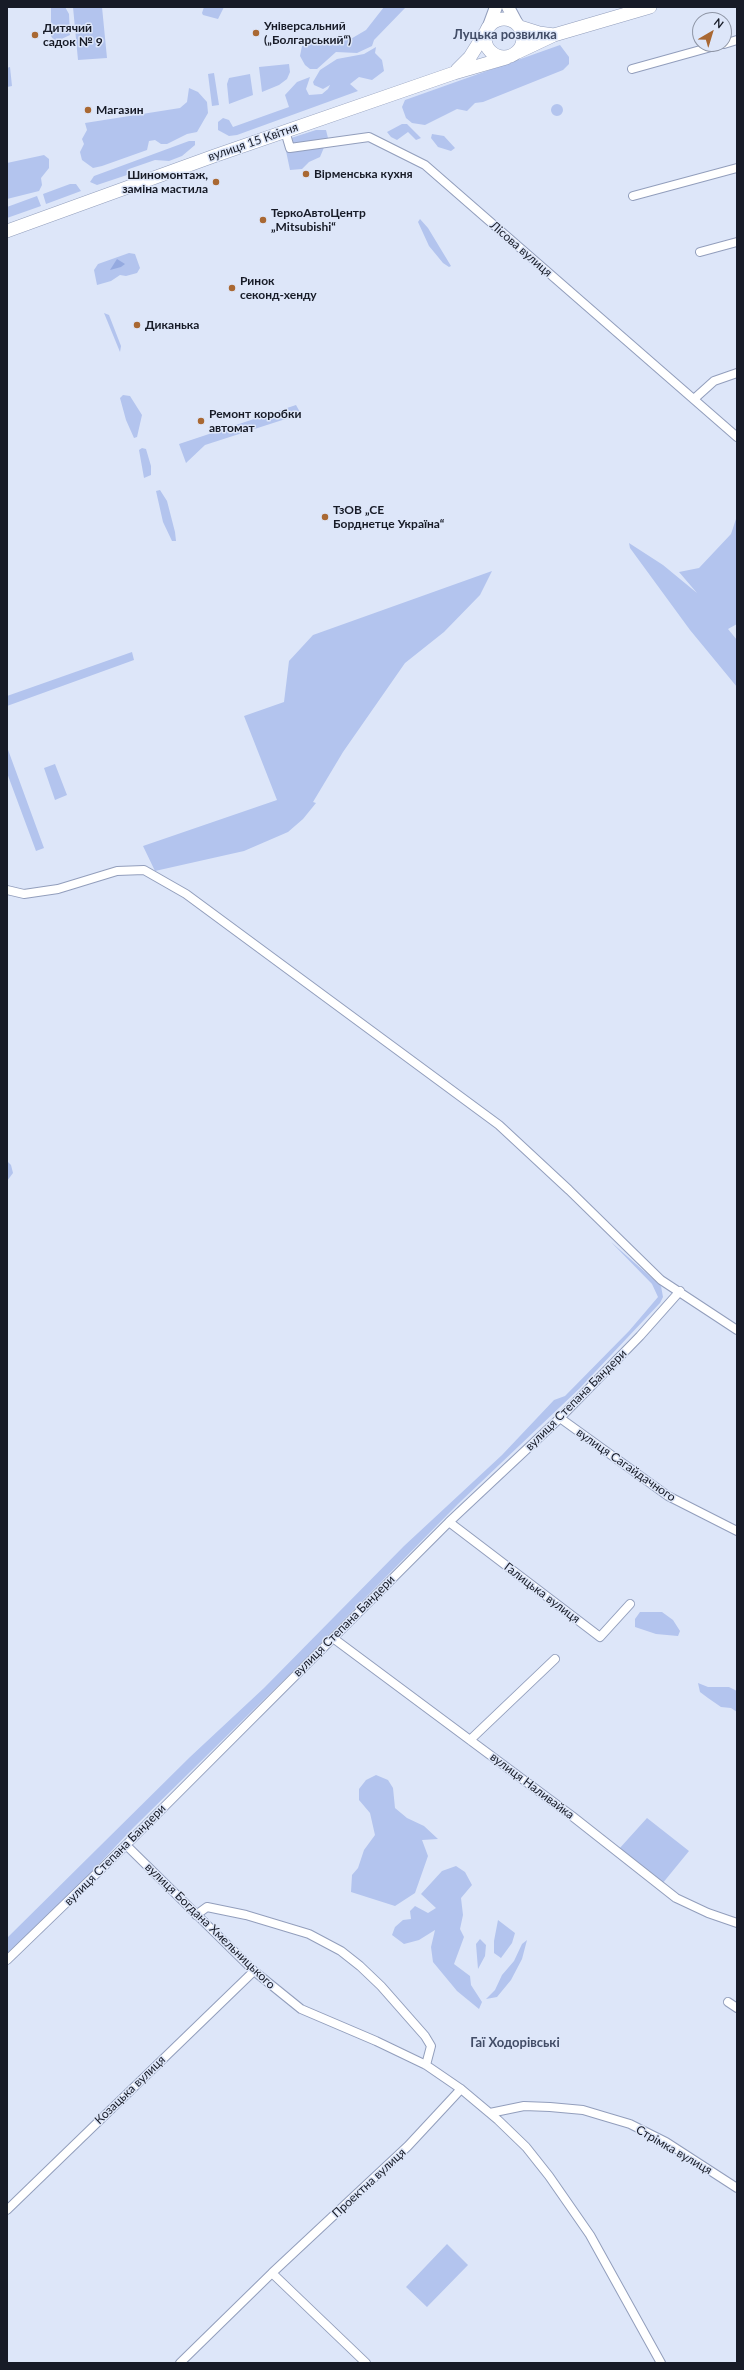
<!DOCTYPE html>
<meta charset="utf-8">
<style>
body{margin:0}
#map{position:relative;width:744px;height:2370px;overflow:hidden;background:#dde6f9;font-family:Lato,sans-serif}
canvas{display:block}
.frame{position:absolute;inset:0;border:8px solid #171b27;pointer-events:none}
.north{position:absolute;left:692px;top:12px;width:40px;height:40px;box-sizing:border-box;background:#dde6f9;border:1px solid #8e95a5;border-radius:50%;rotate:38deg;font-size:11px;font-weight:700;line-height:16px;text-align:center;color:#171b27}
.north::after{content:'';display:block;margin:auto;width:14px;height:18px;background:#a96833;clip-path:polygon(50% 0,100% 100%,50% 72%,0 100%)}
</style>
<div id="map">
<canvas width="744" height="2370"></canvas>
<div class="frame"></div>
<div class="north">N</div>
</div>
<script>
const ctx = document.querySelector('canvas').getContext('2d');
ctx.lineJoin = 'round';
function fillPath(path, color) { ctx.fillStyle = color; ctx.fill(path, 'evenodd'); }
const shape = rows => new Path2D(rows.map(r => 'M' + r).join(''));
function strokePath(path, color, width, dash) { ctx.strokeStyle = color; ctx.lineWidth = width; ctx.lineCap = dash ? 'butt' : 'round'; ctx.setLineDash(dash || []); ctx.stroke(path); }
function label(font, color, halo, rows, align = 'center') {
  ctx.font = font + ' Lato,sans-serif'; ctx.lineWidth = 3; ctx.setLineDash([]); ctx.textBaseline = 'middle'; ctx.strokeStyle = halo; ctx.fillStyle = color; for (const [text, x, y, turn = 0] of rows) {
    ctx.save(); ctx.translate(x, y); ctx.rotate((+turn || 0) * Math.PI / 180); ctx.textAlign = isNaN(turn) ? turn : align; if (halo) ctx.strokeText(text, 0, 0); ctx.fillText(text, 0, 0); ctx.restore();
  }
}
const green = shape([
 [51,7,65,7,69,14,70,35,55,42,51,36],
 [73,7,102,7,107,58,78,60],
 [204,7,226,7,224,7,218,19,203,15,202,13],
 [384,7,406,7,374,40,372,46,357,53,336,52,317,69,310,69,305,65,300,56,302,46,308,44,349,40,366,30],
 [560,45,569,57,569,64,563,70,483,102,475,103,467,111,457,109,425,125,412,123,406,118,402,107,405,100],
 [376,47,375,53,382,60,384,71,372,80,359,77,350,84,358,91,237,135,229,136,218,130,218,122,223,118,229,120,233,127,289,107,285,95,297,82,310,77,306,89,309,95,322,94,328,89,330,85,323,89,314,85,313,82,320,70,337,59,364,54],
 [289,64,290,72,287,79,279,85,262,92,259,67],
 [10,67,12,86,7,87,7,68],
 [214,73,219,105,212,106,208,74],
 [250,74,253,95,229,104,227,84,229,78],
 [189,88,198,92,207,102,208,113,197,132,187,134,167,144,161,144,155,140,149,141,147,150,102,166,93,168,82,160,80,152,84,144,82,139,87,130,85,123,180,108,187,102],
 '551 110a6 6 0 1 1 12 0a6 6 0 1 1-12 0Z',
 [402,124,407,124,421,138,416,140,408,132,397,140,391,137,387,132],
 [316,130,326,130,328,138,320,157,309,162,302,169,290,170,286,151,291,138],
 [432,134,444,136,455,148,451,151,438,147,431,138],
 [189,141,195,141,195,145,182,156,169,161,155,160,129,169,127,175,97,185,90,182,94,176],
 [44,155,49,159,49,168,41,178,42,185,39,191,7,199,7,163],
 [70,184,76,184,81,191,46,204,43,194],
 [37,196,41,206,7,218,7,207],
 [420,219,428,228,451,266,449,267,443,263,429,246,418,222],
 [129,253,135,254,140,268,137,273,126,276,120,275,111,281,97,285,94,270,98,264],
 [104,313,109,315,121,346,120,352],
 [123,395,130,396,142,415,137,437,134,438,126,420,120,398],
 [296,405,301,414,205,445,186,463,179,444],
 [142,448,146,449,151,466,151,475,144,478,139,450],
 [160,490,167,501,175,532,176,541,172,541,163,522,156,491],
 [737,516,737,624,728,629,737,640,737,687,690,630,630,548,629,543,663,565,697,593,679,572,699,568,731,534],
 [492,571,480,595,444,632,405,663,343,752,313,802,316,803,303,819,288,832,244,851,155,871,143,846,277,800,244,716,284,702,289,661,313,635],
 [132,652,134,660,7,706,7,696],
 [7,747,44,848,36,851,7,773],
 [55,764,67,795,55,800,44,768],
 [7,1161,11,1165,13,1173,7,1181],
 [611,1242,661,1286,663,1297,660,1303,580,1388,459,1503,303,1661,133,1828,81,1883,7,1954,7,1938,190,1757,264,1688,404,1546,502,1455,554,1400,565,1396,629,1331,658,1297,652,1284],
 [640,1612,662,1612,673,1620,680,1631,678,1636,656,1634,635,1627,635,1619],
 [698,1683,708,1687,729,1687,737,1691,737,1712,731,1708,721,1707,708,1698,700,1692],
 [376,1775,388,1780,393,1788,395,1808,407,1818,424,1826,438,1839,422,1840,428,1856,415,1893,395,1906,351,1892,352,1875,358,1868,364,1850,375,1835,370,1813,359,1800,359,1789,366,1780],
 [647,1818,689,1851,662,1884,619,1849],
 [456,1866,465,1872,472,1885,461,1898,463,1915,460,1929,464,1937,454,1964,470,1976,471,1985,482,2002,479,2009,457,1991,433,1962,431,1947,435,1930,419,1940,404,1944,392,1935,395,1927,403,1920,411,1919,410,1911,415,1906,428,1913,436,1908,421,1894,442,1871],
 [498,1920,515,1933,512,1943,501,1958,494,1953,494,1941],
 [480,1939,486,1945,485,1956,478,1969,476,1944],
 [527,1940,522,1959,511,1980,497,1997,486,1999,495,1990,502,1975,514,1961,522,1944],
 [447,2244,468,2265,427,2307,406,2287]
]);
const water = shape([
 [117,259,125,264,121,267,110,270]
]);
const minor = shape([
 [724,44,737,40],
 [632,69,722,44],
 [285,131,290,148,369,137,425,165,737,437],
 [633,196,737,168],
 [700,252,737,242],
 [694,399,714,381,737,373],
 [7,890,24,894,58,889,117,871,144,870,186,894,499,1125,569,1190,661,1280,737,1330],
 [560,1418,668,1496,737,1531],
 [449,1522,600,1637,630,1604],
 [333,1638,572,1816,676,1898,708,1913,737,1923],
 [470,1740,555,1659],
 [126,1845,254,1971,301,2009,376,2041,426,2065,461,2089,498,2120,526,2147,549,2176,590,2235,661,2363],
 [196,1915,207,1907,246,1915,309,1934,341,1951,360,1966,381,1986,425,2036,431,2046,426,2065],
 [7,1960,126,1845,449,1522,560,1418,640,1336,680,1291],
 [728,2002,737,2008],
 [490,2113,524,2106,550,2107,583,2110,603,2116,630,2124,666,2142,737,2188],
 [7,2210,254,1971],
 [272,2273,408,2146,461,2089],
 [180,2363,272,2273,366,2363]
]);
const primary = shape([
 [508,7,516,22],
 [489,26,496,7]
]);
const trunk = shape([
 '485 38a19 19 0 1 1 38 0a19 19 0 1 1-38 0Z',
 [520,27,539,33,554,35],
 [518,52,554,35,650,7],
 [457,70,470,57,485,33],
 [7,231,214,156,454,73,506,58]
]);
const markers = [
 [256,33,4,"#a96833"],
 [35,35,4,"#a96833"],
 [88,110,4,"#a96833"],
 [306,174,4,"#a96833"],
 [216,182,4,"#a96833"],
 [263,220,4,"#a96833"],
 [232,288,4,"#a96833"],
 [137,325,4,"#a96833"],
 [201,421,4,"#a96833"],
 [325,517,4,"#a96833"]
];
const poiNames = [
 ["Універсальний",264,26],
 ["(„Болгарський“)",264,40],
 ["Дитячий",43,28],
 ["садок № 9",43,42],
 ["Магазин",96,110],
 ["Вірменська кухня",314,174],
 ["Шиномонтаж,",208,175,"right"],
 ["заміна мастила",208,189,"right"],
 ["ТеркоАвтоЦентр",271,213],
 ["„Mitsubishi“",271,227],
 ["Ринок",240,281],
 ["секонд-хенду",240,295],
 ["Диканька",145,325],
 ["Ремонт коробки",209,414],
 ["автомат",209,428],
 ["ТзОВ „СЕ",333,510],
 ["Борднетце Україна“",333,524]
];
const streetNames = [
 ["вулиця 15 Квітня",253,142,-19],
 ["Лісова вулиця",521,249,41],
 ["вулиця Степана Бандери",576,1400,-45],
 ["вулиця Сагайдачного",626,1465,35],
 ["Галицька вулиця",542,1593,37],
 ["вулиця Степана Бандери",344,1626,-45],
 ["вулиця Наливайка",532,1786,37],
 ["вулиця Степана Бандери",115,1855,-45],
 ["вулиця Богдана Хмельницького",210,1926,44],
 ["Козацька вулиця",130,2090,-44],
 ["Стрімка вулиця",674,2150,30],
 ["Проектна вулиця",369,2183,-43]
];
const neighbourhoodNames = [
 ["Луцька розвилка",505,35],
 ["Гаї Ходорівські",515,2043]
];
fillPath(green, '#b3c4ee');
fillPath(water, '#95aae0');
strokePath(minor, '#929ebc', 10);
strokePath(primary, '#929ebc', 14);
strokePath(trunk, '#929ebc', 14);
strokePath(minor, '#fff', 8);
strokePath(primary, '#fff', 12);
strokePath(trunk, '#fff', 13);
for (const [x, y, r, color] of markers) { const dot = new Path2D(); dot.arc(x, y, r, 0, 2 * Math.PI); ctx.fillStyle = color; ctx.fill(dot); strokePath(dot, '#dde6f9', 1.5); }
label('bold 12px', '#171b27', '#dde6f9', poiNames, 'left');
label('12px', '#171b27', '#dde6f9', streetNames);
label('bold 13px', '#424d67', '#dde6f9', neighbourhoodNames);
</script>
